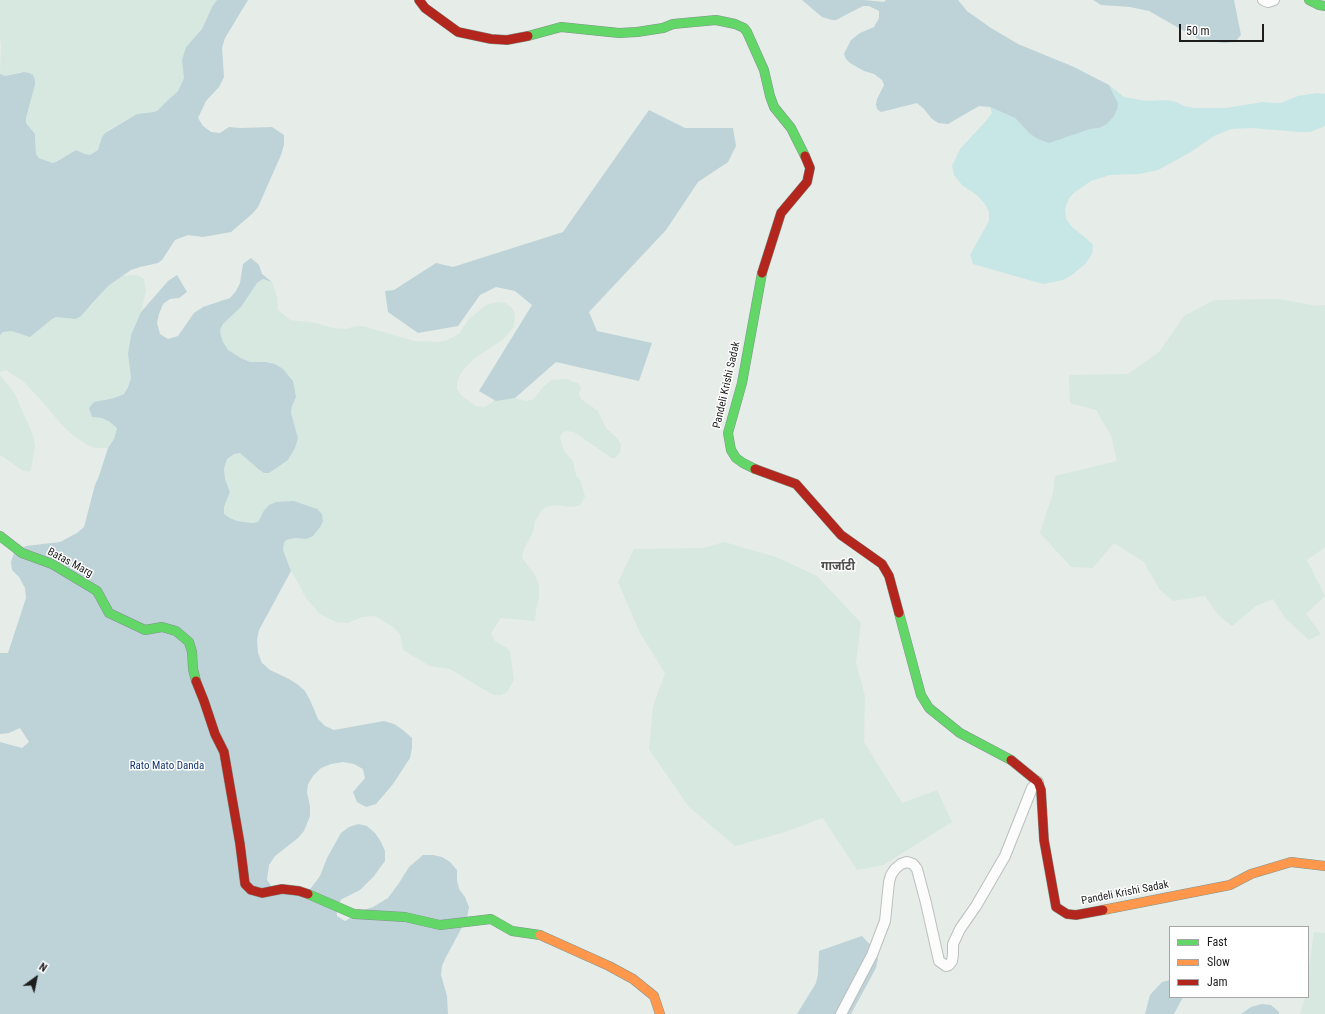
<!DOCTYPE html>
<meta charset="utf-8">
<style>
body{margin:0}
#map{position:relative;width:1325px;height:1014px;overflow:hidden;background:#e6ece7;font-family:"Roboto Condensed",sans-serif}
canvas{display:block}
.legend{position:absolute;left:1169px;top:926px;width:140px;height:72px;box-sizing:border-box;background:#fff;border:1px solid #a5a5a5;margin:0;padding:5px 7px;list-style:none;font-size:12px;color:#1d1d1d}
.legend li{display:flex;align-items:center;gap:8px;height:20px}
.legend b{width:20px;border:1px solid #a5a5a5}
.north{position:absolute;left:16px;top:958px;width:40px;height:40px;-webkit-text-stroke:3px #fff;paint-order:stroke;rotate:33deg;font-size:11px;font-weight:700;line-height:16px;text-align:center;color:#1d1d1d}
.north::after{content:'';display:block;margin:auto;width:14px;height:18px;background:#1d1d1d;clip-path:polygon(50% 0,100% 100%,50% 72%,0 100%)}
.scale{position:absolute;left:1179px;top:24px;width:85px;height:18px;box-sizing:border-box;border:2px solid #1d1d1d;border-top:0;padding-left:5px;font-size:12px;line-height:14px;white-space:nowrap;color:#1d1d1d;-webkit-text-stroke:3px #fff;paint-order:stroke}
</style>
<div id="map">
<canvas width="1325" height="1014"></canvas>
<ul class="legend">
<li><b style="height:5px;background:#63d668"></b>Fast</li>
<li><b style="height:5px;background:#ff974d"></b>Slow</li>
<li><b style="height:5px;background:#b3261e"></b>Jam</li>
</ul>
<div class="north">N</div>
<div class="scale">50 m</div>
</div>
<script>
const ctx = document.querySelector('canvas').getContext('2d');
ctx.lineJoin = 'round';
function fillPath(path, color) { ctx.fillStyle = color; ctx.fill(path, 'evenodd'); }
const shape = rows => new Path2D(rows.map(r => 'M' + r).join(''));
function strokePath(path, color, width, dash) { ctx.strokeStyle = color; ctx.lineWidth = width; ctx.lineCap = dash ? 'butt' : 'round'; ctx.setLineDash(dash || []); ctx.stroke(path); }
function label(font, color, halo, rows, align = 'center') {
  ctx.font = font + ' "Roboto Condensed","Noto Sans Devanagari",sans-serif'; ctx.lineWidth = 3; ctx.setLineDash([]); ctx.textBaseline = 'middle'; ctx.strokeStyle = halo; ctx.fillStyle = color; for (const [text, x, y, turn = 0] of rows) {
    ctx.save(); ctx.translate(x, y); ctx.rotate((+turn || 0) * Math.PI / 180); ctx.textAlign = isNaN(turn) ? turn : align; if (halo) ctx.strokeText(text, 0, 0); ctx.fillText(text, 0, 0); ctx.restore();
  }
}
const farmland = shape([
 [0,0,217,0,212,7,202,29,186,47,184,78,178,91,168,100,162,107,154,112,137,114,108,130,105,133,98,150,94,153,90,155,85,154,76,150,56,162,52,163,43,161,36,154,36,139,32,130,26,123,26,118,35,85,29,73,20,72,5,76,0,74,1,44,0,39],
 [137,275,144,279,146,291,141,312,131,335,128,354,131,378,128,386,124,394,114,398,104,399,92,417,102,418,110,422,117,427,114,439,108,448,95,448,89,446,74,436,63,426,40,399,24,382,6,370,0,372,0,335,3,332,12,331,27,335,52,319,56,317,75,319,90,307,108,286,123,276],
 [263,279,272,282,277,298,278,310,290,320,316,323,333,328,346,329,356,326,362,326,414,341,439,342,447,340,459,334,468,320,486,305,498,302,505,303,511,307,515,313,514,326,509,333,502,340,475,358,464,369,459,377,457,383,457,389,461,395,475,406,484,407,490,404,497,397,509,395,515,398,525,401,533,400,544,386,552,380,567,379,579,384,581,388,579,394,581,399,598,411,606,428,618,439,621,445,620,453,615,458,612,458,574,432,565,431,561,435,560,438,564,451,573,461,576,475,581,482,585,497,580,505,578,506,571,507,555,505,546,507,541,511,535,521,533,532,524,549,522,558,535,575,539,585,539,597,536,609,535,621,501,618,491,633,495,641,508,649,510,652,514,680,507,692,501,695,494,695,478,686,450,669,430,666,403,650,400,634,393,627,375,616,362,617,348,623,336,622,320,614,306,598,297,581,291,571,283,550,284,543,286,540,295,538,306,539,323,521,322,514,314,508,294,501,263,512,258,522,252,523,237,521,230,518,224,514,224,507,230,492,225,479,224,469,227,459,234,454,240,453,257,468,288,460,292,454,297,441,298,438,291,413,292,406,296,397,288,374,275,364,266,362,250,362,241,358,228,350,223,342,221,336,220,330,223,324,241,307,257,283],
 [1278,299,1317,306,1325,305,1325,547,1307,560,1325,596,1306,614,1321,634,1309,640,1285,618,1273,599,1256,606,1232,626,1218,615,1205,596,1173,601,1160,590,1144,562,1114,543,1093,568,1071,567,1040,533,1053,493,1055,476,1117,461,1111,435,1096,410,1070,403,1069,375,1128,374,1159,352,1184,316,1214,300],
 [0,375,15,394,33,435,35,446,31,470,29,472,22,470,2,456,0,456],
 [724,542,776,557,817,576,861,623,856,663,865,696,864,742,902,803,937,790,952,822,883,865,857,870,823,818,785,832,735,846,689,807,649,749,653,707,665,673,640,633,618,582,634,549,704,548],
 [1314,932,1325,933,1325,1014,1300,1014,1305,997,1308,997,1308,977]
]);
const grass = shape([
 [1109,85,1124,97,1146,101,1167,100,1176,102,1184,106,1194,108,1226,108,1263,102,1272,103,1281,103,1298,96,1317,93,1325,94,1325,126,1310,132,1300,132,1251,128,1231,129,1214,136,1189,153,1158,170,1139,174,1110,175,1091,181,1075,192,1069,198,1065,209,1066,219,1072,227,1087,239,1093,245,1092,254,1086,263,1072,275,1063,280,1043,284,973,264,970,255,989,221,989,212,985,204,978,196,962,185,954,175,952,166,960,149,986,121,992,113,990,107,1015,118,1029,133,1099,128,1107,123,1114,116,1117,110,1115,96]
]);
const forest = shape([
 [217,0,248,0,225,38,222,48,224,77,219,87,206,101,198,118,203,126,211,132,220,133,229,127,240,128,272,127,284,135,284,145,281,155,258,207,252,214,231,232,203,237,188,235,175,240,162,260,158,263,140,267,131,270,108,286,80,317,75,319,56,317,52,319,30,337,12,331,3,332,0,335,0,74,5,76,24,72,29,73,33,75,35,80,35,85,26,118,26,123,35,134,36,154,39,158,52,163,56,162,76,150,85,154,90,155,98,150,102,137,105,133,137,114,154,112,158,110,168,100,178,91,184,78,182,60,186,47,202,29,212,7],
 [802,0,864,0,884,2,886,0,958,0,967,11,991,28,1018,44,1074,67,1109,85,1118,103,1117,110,1114,116,1107,124,1099,128,1090,129,1049,143,1038,139,1029,133,1015,118,990,107,979,106,948,124,938,123,931,118,924,109,917,103,881,112,877,109,876,104,877,99,884,85,882,80,874,74,864,71,850,63,846,59,844,54,851,40,860,33,874,27,879,18,879,11,869,6,863,6,836,20,832,20,822,17],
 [1093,0,1234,0,1241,35,1235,42,1224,43,1200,40,1149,11,1130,7,1101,5],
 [649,110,685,128,733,128,736,146,728,162,698,182,666,230,589,312,597,331,652,343,639,381,556,362,515,398,496,401,479,391,532,305,515,291,496,287,480,295,458,326,418,333,388,312,385,291,394,290,436,263,453,267,563,232],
 [251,258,259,265,262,274,272,282,263,279,257,283,241,307,223,324,220,330,221,336,223,342,228,350,241,358,250,362,266,362,275,364,283,369,293,381,296,397,292,406,291,413,298,438,295,448,288,460,269,473,264,473,257,468,240,453,234,454,227,459,224,469,225,479,230,492,224,507,224,514,230,518,237,521,252,523,258,522,263,512,269,505,276,502,294,501,317,509,322,514,323,521,320,527,313,536,306,539,295,538,286,540,284,543,283,550,291,571,259,630,257,640,258,653,262,663,270,670,289,679,297,684,305,691,310,700,318,719,325,726,334,730,384,721,394,724,403,730,412,738,412,748,410,758,393,784,376,804,366,807,357,802,353,792,365,778,363,769,354,764,343,762,331,764,321,768,313,776,308,784,307,793,310,806,310,816,304,831,298,838,275,856,269,865,267,880,274,890,308,892,320,876,327,858,341,833,349,827,358,824,367,826,375,833,381,842,385,851,385,861,374,876,360,890,342,899,336,906,337,916,345,921,364,910,373,907,388,898,399,883,409,867,423,855,433,855,442,857,450,862,457,870,457,880,459,889,465,897,469,907,467,918,446,957,442,966,441,975,447,996,448,1014,0,1014,0,742,22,748,29,742,20,728,9,733,0,734,0,653,8,653,26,598,25,588,19,577,12,570,11,562,14,553,26,546,60,542,77,533,84,527,95,485,99,476,108,448,114,439,117,428,110,422,102,418,92,417,89,408,94,402,114,398,124,394,128,387,131,378,128,354,131,335,141,312,168,281,177,275,187,292,179,298,170,299,163,304,159,314,157,323,160,334,168,339,178,336,194,313,203,307,230,298,236,291,240,283,243,264],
 [862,936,875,950,878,959,876,968,851,1014,797,1014,816,983,818,974,819,951],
 [1170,980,1170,997,1183,997,1174,1014,1145,1014,1150,995,1162,982],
 [1262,1004,1271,1005,1279,1012,1279,1014,1241,1014,1251,1007]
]);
const street = shape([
 [1263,0,1268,2,1274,0],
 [841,1014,872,955,885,921,889,882,891,875,895,869,901,864,907,862,913,864,917,869,926,903,939,961,946,966,949,965,952,961,953,954,953,944,960,929,976,906,1005,856,1032,788,1038,782]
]);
const fast = shape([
 [1309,0,1319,5,1325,6],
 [528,36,561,27,619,33,637,32,663,28,673,24,716,20,735,24,744,28,747,32,764,70,770,96,774,107,791,128,805,156],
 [755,469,743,463,736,458,731,450,728,433,742,383,762,273],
 [0,536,22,553,52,564,97,591,109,613,145,630,162,627,176,631,189,642,192,652,193,669,196,681],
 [899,613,921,695,929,708,960,733,1011,760],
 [308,894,354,914,405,917,440,925,491,919,512,931,540,935]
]);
const slow = shape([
 [1103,910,1230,885,1251,874,1291,862,1325,866],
 [540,935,609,966,633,979,654,996,660,1014]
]);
const jam = shape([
 [419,0,425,8,458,32,491,39,507,40,528,36],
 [762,273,781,213,807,182,810,168,805,156],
 [755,469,796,484,841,535,882,564,889,576,899,613],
 [196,681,204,701,215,734,224,752,240,844,245,884,251,890,262,893,282,889,299,891,308,894],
 [1011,760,1038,782,1041,790,1044,840,1056,907,1067,914,1076,915,1103,910]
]);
const streetNames = [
 ["Pandeli Krishi Sadak",727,385,-77],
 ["Batas Marg",70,563,28],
 ["Pandeli Krishi Sadak",1125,893,-11]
];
const parkNames = [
 ["Rato Mato Danda",167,766]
];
const neighbourhoodNames = [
 ["गार्जाटी",838,567]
];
fillPath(farmland, '#d6e8e0');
fillPath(grass, '#c7e6e6');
fillPath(forest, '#bdd3d8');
strokePath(street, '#bcbfbd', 12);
strokePath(fast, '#7f958c', 10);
strokePath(slow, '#7f958c', 10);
strokePath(jam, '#7f958c', 10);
strokePath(street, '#fbfcfb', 10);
strokePath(fast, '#63d668', 9);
strokePath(slow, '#ff974d', 9);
strokePath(jam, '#b3261e', 9);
label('11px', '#1d1d1d', '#fff', streetNames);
label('11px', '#123575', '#fff', parkNames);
label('bold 12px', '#505050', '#fff', neighbourhoodNames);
</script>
